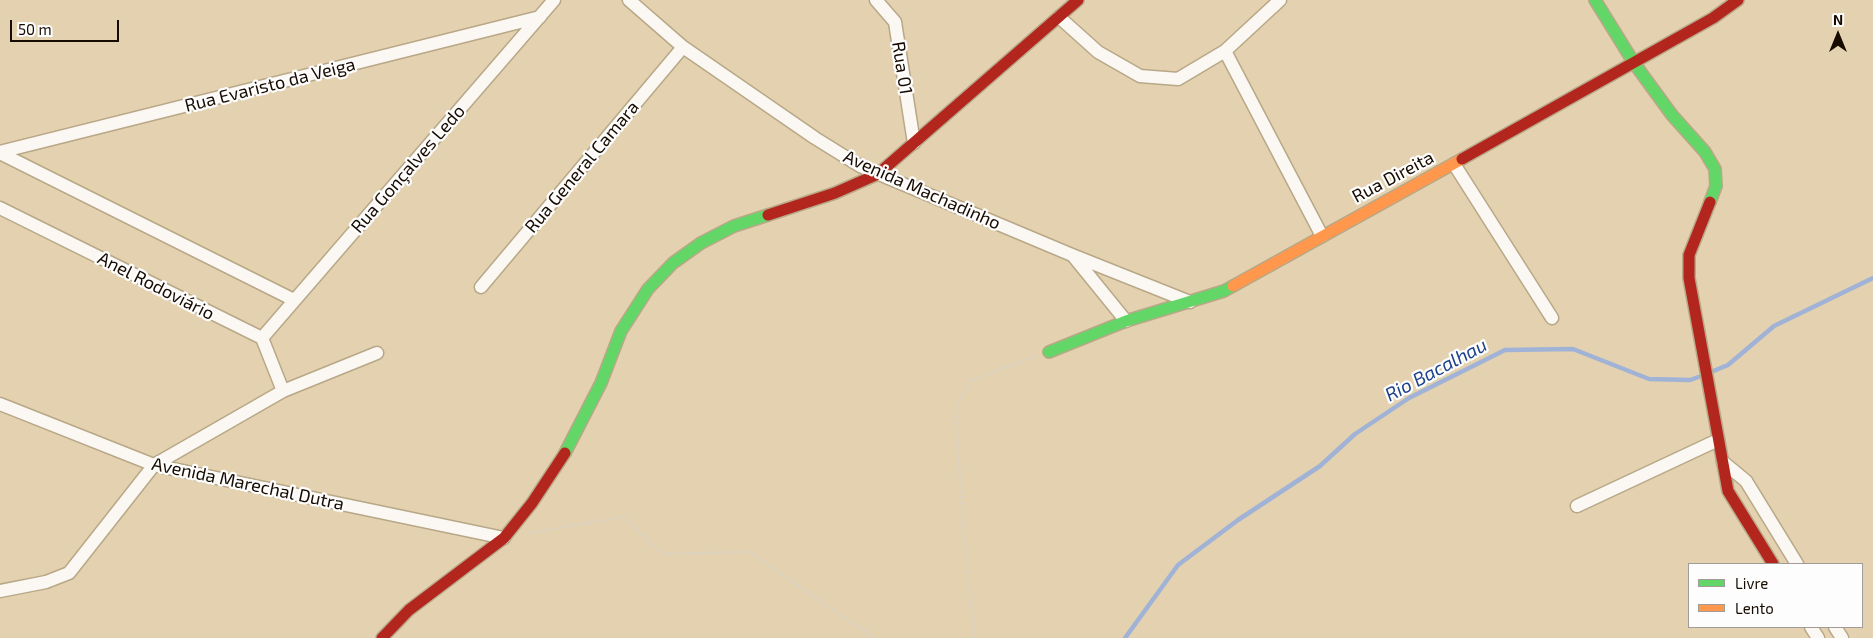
<!DOCTYPE html>
<meta charset="utf-8">
<style>
body{margin:0}
#map{position:relative;width:1873px;height:638px;overflow:hidden;background:#e3d1af;font-family:"Exo 2",sans-serif}
canvas{display:block}
.legend{position:absolute;left:1688px;top:563px;width:175px;height:65px;box-sizing:border-box;background:#fdfdfd;border:1px solid #a19c98;margin:0;padding:6px 9px;list-style:none;font-size:15px;color:#170b00}
.legend li{display:flex;align-items:center;gap:10px;height:25px}
.legend b{width:25px;border:1px solid #a19c98}
.north{position:absolute;left:1813px;top:10px;width:50px;height:50px;-webkit-text-stroke:4px #fdfdfd;paint-order:stroke;rotate:0deg;font-size:14px;font-weight:700;line-height:20px;text-align:center;color:#170b00}
.north::after{content:'';display:block;margin:auto;width:18px;height:22px;background:#170b00;clip-path:polygon(50% 0,100% 100%,50% 72%,0 100%)}
.scale{position:absolute;left:10px;top:20px;width:109px;height:22px;box-sizing:border-box;border:2px solid #170b00;border-top:0;padding-left:6px;font-size:15px;line-height:18px;white-space:nowrap;color:#170b00;-webkit-text-stroke:4px #fdfdfd;paint-order:stroke}
</style>
<div id="map">
<canvas width="1873" height="638"></canvas>
<ul class="legend">
<li><b style="height:6px;background:#63d668"></b>Livre</li>
<li><b style="height:6px;background:#ff974d"></b>Lento</li>
</ul>
<div class="north">N</div>
<div class="scale">50 m</div>
</div>
<script>
const ctx = document.querySelector('canvas').getContext('2d');
ctx.lineJoin = 'round';
const shape = rows => new Path2D(rows.map(r => 'M' + r).join(''));
function strokePath(path, color, width, dash) { ctx.strokeStyle = color; ctx.lineWidth = width; ctx.lineCap = dash ? 'butt' : 'round'; ctx.setLineDash(dash || []); ctx.stroke(path); }
function label(font, color, halo, rows, align = 'center') {
  ctx.font = font + ' "Exo 2",sans-serif'; ctx.lineWidth = 4.5; ctx.setLineDash([]); ctx.textBaseline = 'middle'; ctx.strokeStyle = halo; ctx.fillStyle = color; for (const [text, x, y, turn = 0] of rows) {
    ctx.save(); ctx.translate(x, y); ctx.rotate((+turn || 0) * Math.PI / 180); ctx.textAlign = isNaN(turn) ? turn : align; if (halo) ctx.strokeText(text, 0, 0); ctx.fillText(text, 0, 0); ctx.restore();
  }
}
const stream = shape([
 [1711,372,1728,365,1774,326,1873,278],
 [1125,638,1178,565,1238,520,1320,466,1355,434,1409,398,1505,350,1573,349,1649,379,1690,380,1704,375]
]);
const path = shape([
 [529,533,623,517,663,554,750,552,874,638],
 [975,638,966,558,955,410,970,381,1036,356]
]);
const street = shape([
 [629,0,683,47,815,138,860,166,1072,255,1190,302],
 [876,0,895,22,914,143],
 [1059,17,1098,52,1140,76,1178,79,1225,51,1280,0],
 [1225,51,1322,236],
 [0,152,540,17],
 [0,153,294,300],
 [1454,164,1552,318],
 [0,208,262,338,283,391],
 [1074,257,1126,321],
 [481,287,683,47],
 [262,338,554,0],
 [0,404,154,465,504,538],
 [1723,462,1746,481,1797,564],
 [1577,506,1718,440],
 [0,591,46,582,69,573,154,465,283,391,377,353],
 [1811,627,1818,638],
 [1835,627,1842,638]
]);
const fast = shape([
 [1595,0,1634,63,1672,115,1705,152,1715,169,1716,186,1710,202],
 [1049,352,1126,321,1224,291,1233,286],
 [565,453,601,383,621,331,648,289,673,263,701,243,734,226,768,215]
]);
const slow = shape([
 [1233,286,1462,159]
]);
const jam = shape([
 [1462,159,1713,18,1738,0],
 [1710,202,1689,255,1689,278,1728,491,1773,564],
 [768,215,835,193,878,174,1078,0],
 [382,638,409,610,504,538,532,503,565,453]
]);
const streetNames = [
 ["Rua 01",902,68,81],
 ["Rua Evaristo da Veiga",270,85,-14],
 ["Rua General Camara",582,167,-50],
 ["Rua Gonçalves Ledo",408,169,-49],
 ["Rua Direita",1393,177,-28],
 ["Avenida Machadinho",922,190,24],
 ["Anel Rodoviário",156,286,27],
 ["Avenida Marechal Dutra",248,484,12]
];
const waterNames = [
 ["Rio Bacalhau",1436,370,-28]
];
strokePath(stream, '#a0b3d6', 4.5);
strokePath(street, '#b8a888', 15);
strokePath(fast, '#b8a888', 14);
strokePath(slow, '#b8a888', 14);
strokePath(jam, '#b8a888', 14);
strokePath(path, '#d8d2c7', 2.5, [2.5, 2.5]);
strokePath(street, '#fbf8f3', 12);
strokePath(fast, '#63d668', 11);
strokePath(slow, '#ff974d', 11);
strokePath(jam, '#b3261e', 11);
label('18px', '#170b00', '#fdfdfd', streetNames);
label('italic 19px', '#1d418c', '#fdfdfd', waterNames);
</script>
